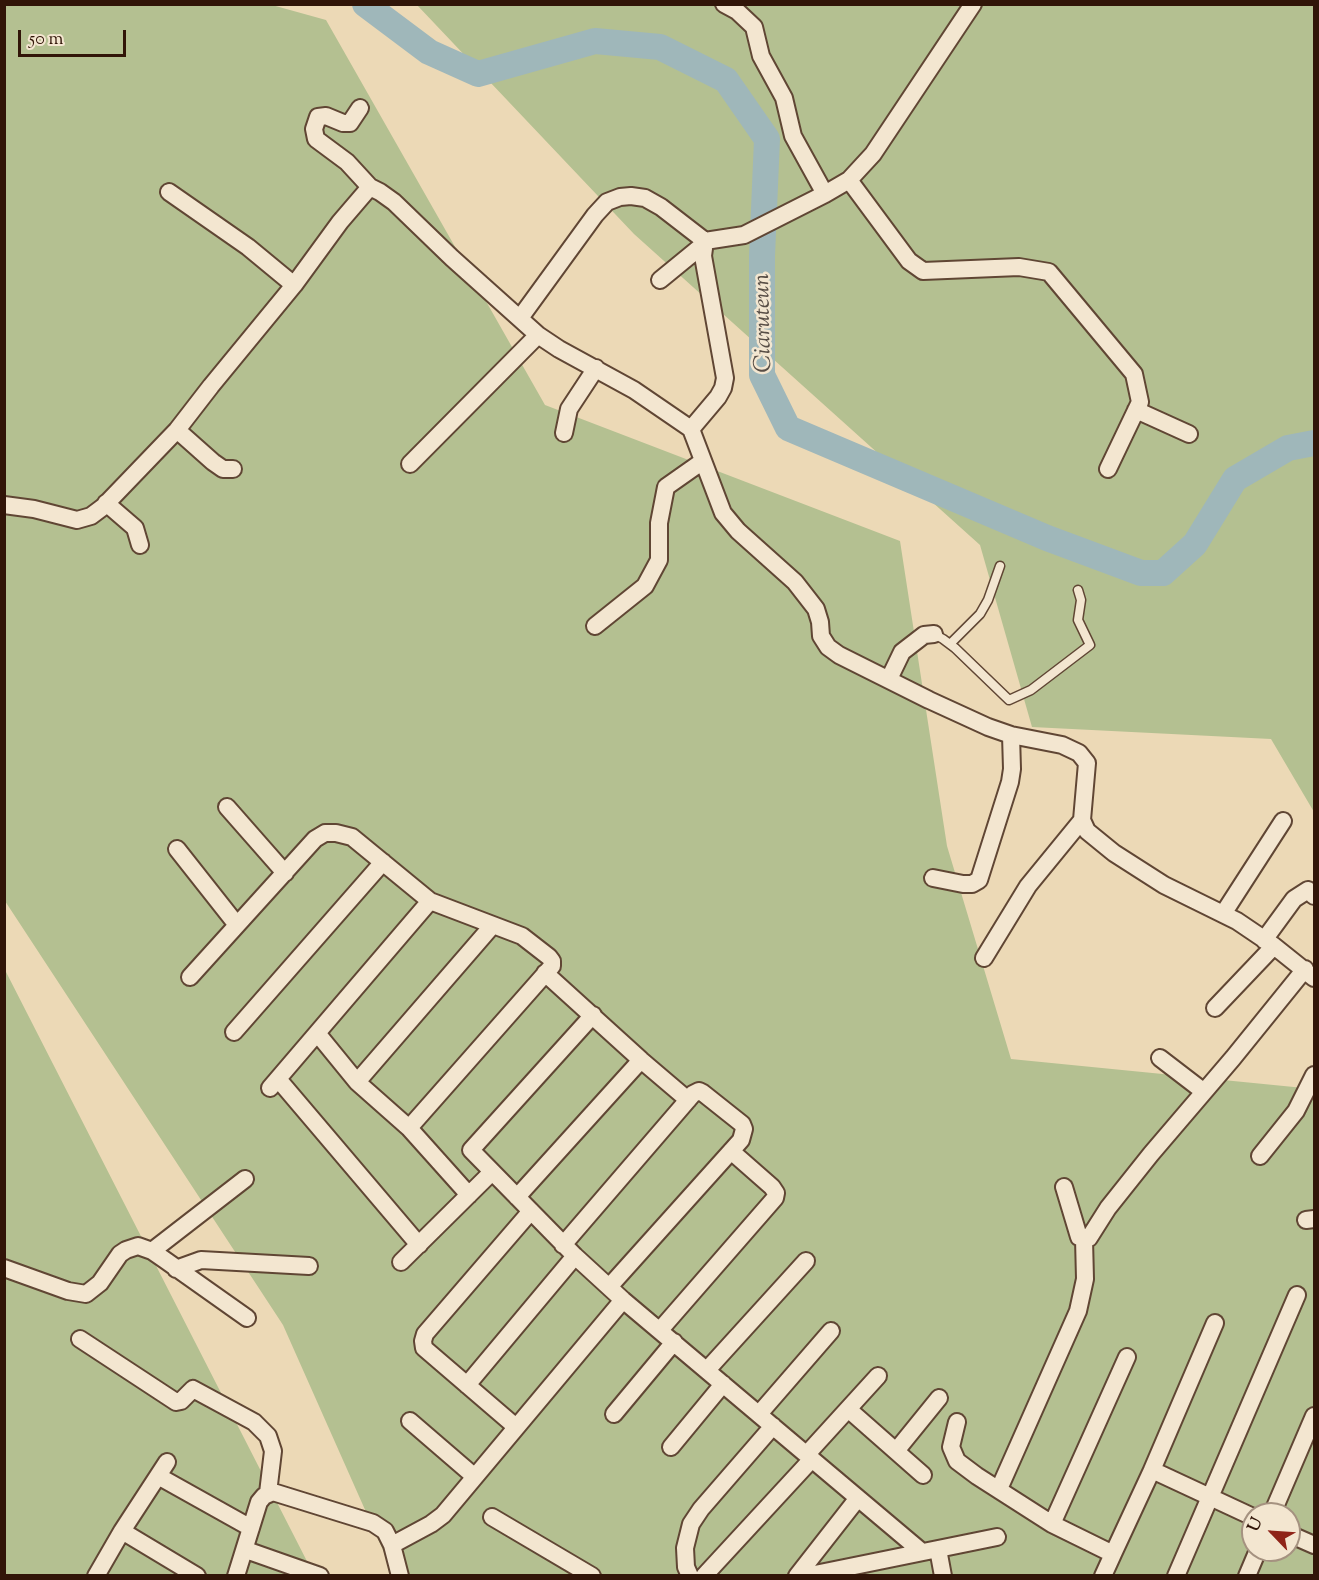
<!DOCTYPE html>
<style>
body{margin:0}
#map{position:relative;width:1319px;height:1580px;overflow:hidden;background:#ecd9b6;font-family:"Sorts Mill Goudy",serif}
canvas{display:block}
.frame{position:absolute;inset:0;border:6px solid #311508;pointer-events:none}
.north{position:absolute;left:1241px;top:1502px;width:60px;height:60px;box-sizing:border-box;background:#f3e6d0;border:2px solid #a59280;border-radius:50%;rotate:295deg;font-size:16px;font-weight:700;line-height:24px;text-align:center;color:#311508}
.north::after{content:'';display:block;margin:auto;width:21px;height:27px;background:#8f2418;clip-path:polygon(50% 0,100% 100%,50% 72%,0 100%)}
.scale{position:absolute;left:18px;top:30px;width:108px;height:27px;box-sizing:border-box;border:3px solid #311508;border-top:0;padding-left:8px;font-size:18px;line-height:21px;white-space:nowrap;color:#311508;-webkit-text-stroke:4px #f3e6d0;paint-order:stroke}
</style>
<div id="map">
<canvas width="1319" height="1580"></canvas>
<div class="frame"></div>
<div class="north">U</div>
<div class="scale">50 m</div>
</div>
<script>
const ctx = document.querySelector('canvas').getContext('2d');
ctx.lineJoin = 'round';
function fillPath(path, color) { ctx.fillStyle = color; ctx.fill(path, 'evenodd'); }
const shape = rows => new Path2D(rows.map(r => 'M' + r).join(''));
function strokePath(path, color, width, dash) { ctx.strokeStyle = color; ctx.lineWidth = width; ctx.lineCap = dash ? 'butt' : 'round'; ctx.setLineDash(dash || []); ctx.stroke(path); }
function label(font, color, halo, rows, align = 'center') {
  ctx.font = font + ' "Sorts Mill Goudy",serif'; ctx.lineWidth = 5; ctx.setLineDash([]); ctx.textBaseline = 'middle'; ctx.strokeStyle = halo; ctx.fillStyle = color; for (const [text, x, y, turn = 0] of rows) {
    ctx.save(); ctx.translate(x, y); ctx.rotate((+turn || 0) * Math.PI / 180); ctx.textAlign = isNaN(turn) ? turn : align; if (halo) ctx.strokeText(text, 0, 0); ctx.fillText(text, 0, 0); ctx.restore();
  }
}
const green = shape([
 [4,5,272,5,326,20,545,405,900,541,947,846,1011,1059,1314,1089,1314,1575,394,1575,283,1325,5,901],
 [1253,1514,1289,1514,1289,1550,1253,1550],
 [417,5,1314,5,1314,812,1271,739,1032,727,980,545,634,234],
 [5,970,314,1575,5,1575]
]);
const river = shape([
 [365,4,429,52,478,74,595,41,660,47,726,80,767,139,762,256,762,375,788,428,1047,538,1141,573,1163,573,1195,544,1235,479,1288,448,1314,443]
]);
const lane = shape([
 [934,634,943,639,955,648,1009,700,1031,690,1090,645,1078,620,1081,600,1078,590],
 [950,644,980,614,988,600,1000,566]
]);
const street = shape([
 [724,4,737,11,754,27,761,56,784,98,793,136,825,194],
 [360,108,350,123,343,123,326,116,318,117,314,129,316,139,347,162,370,187],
 [849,180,909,261,923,271,1019,267,1049,272,1134,374,1140,402,1108,469],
 [169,192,248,247,294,285],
 [660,280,704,244],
 [520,318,595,215,607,202,620,197,631,196,645,198,661,207,705,241],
 [1136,410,1189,434],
 [691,429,718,397,723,388,725,378,703,256,705,241,744,235,825,194,849,180,873,154,973,4],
 [177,430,213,462,223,469,233,469],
 [564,433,569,409,596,368],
 [410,464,538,335],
 [106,503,135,528,140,545],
 [4,505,34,509,77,520,91,516,103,507,177,430,211,386,294,285,340,222,370,187,380,192,394,202,452,258,538,335,559,349,634,390,691,429,723,513,738,531,795,582,816,609,820,622,821,636,828,647,839,655,929,700,988,727,1011,735,1062,745,1079,753,1087,763,1082,820,1087,831,1114,853,1164,885,1237,921,1274,946,1314,978],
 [595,626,645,586,659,560,659,523,666,487,703,461],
 [889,679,902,652,924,635,934,634],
 [227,807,285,873],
 [177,849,237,925],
 [933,878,963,884,972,884,979,880,1010,782,1012,769,1011,735],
 [1223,914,1283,821],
 [1264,940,1294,899,1308,890,1314,896],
 [984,958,1028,886,1082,820],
 [545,973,641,1060,688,1100],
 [190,977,315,839,325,833,336,833,352,837,430,901,522,936,549,957,552,961,552,966,409,1128],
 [1215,1008,1274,946],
 [593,1015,471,1150,575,1256,623,1300,922,1552],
 [234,1032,383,862],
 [317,1033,357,1082,409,1128,469,1195],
 [1160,1058,1203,1091],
 [278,1079,419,1245],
 [357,1082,492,926],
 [270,1088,430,901],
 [1260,1156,1296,1111,1314,1075],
 [1064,1187,1079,1237,1089,1238,1108,1208,1151,1154,1233,1058,1305,969],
 [517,1197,641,1060],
 [1306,1220,1314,1219],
 [563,1245,693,1094,699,1091,703,1093,742,1124,744,1129,741,1140,609,1287],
 [152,1251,245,1179],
 [401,1262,492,1172],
 [4,1268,68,1291,86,1294,100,1283,120,1254,126,1250,138,1246,152,1251,165,1260,247,1318],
 [176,1269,201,1260,309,1266],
 [660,1330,775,1198,776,1193,772,1187,731,1151],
 [80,1339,176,1402,181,1401,193,1389,254,1422,268,1436,273,1451,268,1493],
 [707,1370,806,1261],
 [467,1385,575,1256],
 [848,1409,923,1475],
 [614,1414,674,1342],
 [759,1414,831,1331],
 [410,1421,475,1477],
 [957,1422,951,1447,957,1461,977,1476,1052,1524,1113,1554,1152,1470,1253,1517],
 [516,1427,431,1354,424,1348,423,1341,425,1334,531,1211],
 [671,1447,723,1384],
 [896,1451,939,1398],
 [807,1454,878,1376],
 [167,1462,122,1531,197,1576],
 [1152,1470,1215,1323],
 [158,1476,251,1528],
 [999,1489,1078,1311,1085,1279,1084,1239],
 [1272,1514,1314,1416],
 [492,1517,592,1576],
 [1052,1524,1127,1357],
 [1289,1534,1314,1545],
 [392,1545,431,1524,443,1515,623,1300],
 [938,1549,943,1576],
 [246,1550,320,1576],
 [96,1576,122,1531],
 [236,1576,259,1502,264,1496,273,1492,373,1523,385,1531,392,1545,400,1576],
 [690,1576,686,1567,685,1548,691,1524,701,1509,773,1426],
 [704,1576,812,1459],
 [797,1576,858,1498],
 [805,1576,997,1537],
 [1103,1576,1113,1554],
 [1176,1576,1297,1295],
 [1247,1576,1258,1550]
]);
const waterNames = [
 ["Ciaruteun",765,323,-91]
];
fillPath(green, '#b4c091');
strokePath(river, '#9fb7ba', 26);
strokePath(lane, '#604634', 11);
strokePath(street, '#604634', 20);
strokePath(lane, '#f3e6d0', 8);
strokePath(street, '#f3e6d0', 16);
label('italic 24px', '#584e46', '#f3e6d0', waterNames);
</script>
